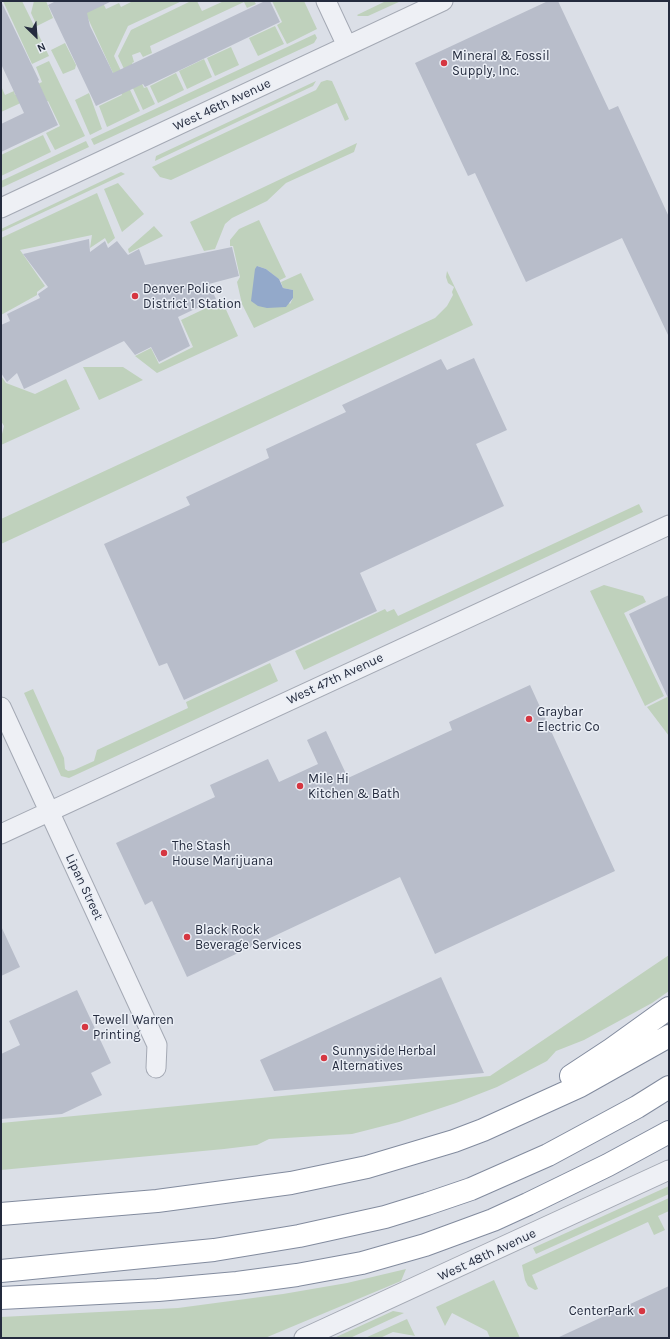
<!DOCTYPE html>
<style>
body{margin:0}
#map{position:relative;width:670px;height:1339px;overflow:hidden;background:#dbdfe7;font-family:Karla,sans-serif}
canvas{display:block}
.frame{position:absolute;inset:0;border:2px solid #242b3e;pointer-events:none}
.north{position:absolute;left:16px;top:16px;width:40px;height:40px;-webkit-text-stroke:3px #eaeef5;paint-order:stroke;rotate:155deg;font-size:11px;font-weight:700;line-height:16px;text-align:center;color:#242b3e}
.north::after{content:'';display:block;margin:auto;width:14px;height:18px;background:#242b3e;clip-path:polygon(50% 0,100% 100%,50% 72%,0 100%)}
</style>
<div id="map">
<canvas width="670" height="1339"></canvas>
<div class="frame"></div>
<div class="north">N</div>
</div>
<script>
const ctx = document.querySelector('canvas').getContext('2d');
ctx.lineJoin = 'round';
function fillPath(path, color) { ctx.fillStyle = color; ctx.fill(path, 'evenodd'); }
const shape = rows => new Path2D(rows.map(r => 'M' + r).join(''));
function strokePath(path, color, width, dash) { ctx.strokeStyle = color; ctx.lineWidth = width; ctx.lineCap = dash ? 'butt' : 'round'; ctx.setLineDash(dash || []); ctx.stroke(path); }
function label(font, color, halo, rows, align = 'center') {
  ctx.font = font + ' Karla,sans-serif'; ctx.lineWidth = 3; ctx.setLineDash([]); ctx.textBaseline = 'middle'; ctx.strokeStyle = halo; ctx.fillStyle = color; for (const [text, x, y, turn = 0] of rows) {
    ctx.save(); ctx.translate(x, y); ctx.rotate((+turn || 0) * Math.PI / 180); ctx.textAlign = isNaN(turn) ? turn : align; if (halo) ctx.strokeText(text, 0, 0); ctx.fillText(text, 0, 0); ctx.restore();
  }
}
const green = shape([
 [3,1,22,1,49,56,32,64],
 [34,1,46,1,53,18,37,26,31,13],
 [80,1,102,1,106,9,119,3,121,7,133,1,182,1,128,26,114,56,140,111,107,127,99,106,122,95,112,74,113,73],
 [191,1,197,1,202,11,224,1,254,1,256,4,247,8,244,2,150,46,152,53,143,57,140,52,132,55,134,62,132,63,144,88,147,87,155,104,143,110,118,56,131,30],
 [272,1,304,1,317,29,287,44,277,25,282,22],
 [386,1,401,1,368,16,358,16,357,15],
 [275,26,284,44,258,56,249,38],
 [315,34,317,38,314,43,94,145,91,139],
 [65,43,76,65,75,69,63,74,51,50],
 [231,47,239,65,215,76,207,58],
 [204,59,212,77,187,89,179,71],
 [49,61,85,136,55,150,46,133,60,126,48,101,34,108,25,101,1,112,1,86,5,95,14,91,15,95,42,82,36,67],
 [176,73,184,90,158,103,150,86],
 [327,80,332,81,349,119,345,121,337,103,171,180,160,177,152,167,316,90,321,82],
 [316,81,313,86,155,161,156,156],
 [89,93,102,129,90,135,75,100],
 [43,135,51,152,1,176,1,155],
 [86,141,89,147,1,188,1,181],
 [357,143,354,152,286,183,267,201,232,218,225,224,215,249,204,251,190,222],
 [121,172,125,174,1,232,1,229],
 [118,183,144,214,122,232,104,189],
 [97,193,115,238,108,244,105,238,90,248,92,235,20,250,45,286,37,292,37,295,1,315,1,238],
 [259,220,286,277,280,280,266,269,257,266,290,304,293,298,293,290,283,288,281,282,301,273,314,300,254,328,242,304,237,282,240,277,233,246,230,246,230,240,239,229],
 [154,226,163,236,129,253,128,249],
 [447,271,473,325,1,544,1,519,435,318,447,306,453,295,452,292,454,287,448,283,446,277],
 [221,301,223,303,238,336,157,373,135,356,151,348,159,364,193,347,181,320],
 [83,367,123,367,143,380,99,400],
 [1,376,6,383,35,394,66,379,80,409,1,445,1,438,4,426,1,421],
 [639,504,643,512,304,670,295,651,385,609,387,612,394,609,398,616],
 [604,585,643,596,646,602,624,613,664,696,645,706,590,591],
 [270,663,278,681,69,778,61,776,24,693,33,689,64,758,65,769,68,771,74,770,94,761,97,750,188,708,186,702],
 [669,696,669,736,647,707],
 [669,955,669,991,652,1003,584,1040,556,1051,547,1061,497,1087,456,1103,399,1122,352,1134,269,1139,257,1145,224,1149,1,1170,1,1123,490,1076],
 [669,1186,669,1194,536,1254,533,1248],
 [669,1198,669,1211,658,1216,665,1230,654,1235,648,1222,532,1275,538,1289,535,1290,528,1286,525,1280,522,1265],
 [406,1269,401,1281,265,1338,1,1338,1,1317,178,1308,283,1294,347,1283],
 [494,1280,520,1338,490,1338,487,1331,452,1313,445,1326,436,1307],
 [393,1311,404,1313,350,1338,334,1338],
 [407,1319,415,1336,393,1332,380,1338,365,1338]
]);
const water = shape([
 [257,266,266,269,279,279,283,288,293,290,293,298,286,307,267,308,258,306,251,301,255,269]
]);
const building = shape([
 [1,1,39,80,38,81,58,125,1,152,1,124,24,113,1,64],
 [56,1,112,1,87,13,90,26,113,73,265,1,270,1,280,22,145,87,143,84,96,106,48,5],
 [548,1,558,1,609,110,618,106,669,217,669,337,622,238,526,282,475,173,468,176,415,63],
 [89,239,90,252,105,241,108,248,117,241,128,255,139,249,145,265,232,247,239,276,209,284,216,299,178,317,190,346,159,362,151,347,135,355,124,341,24,389,17,373,7,382,1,373,1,325,10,321,7,314,40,298,38,294,48,287,23,254],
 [474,358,507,430,476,444,504,506,360,573,377,611,184,700,167,663,159,666,104,544,190,505,186,497,269,458,266,449,346,412,342,405,441,359,447,370],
 [669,595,669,700,629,614],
 [530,685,615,871,435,954,400,877,187,977,152,901,145,905,116,843,215,797,210,785,268,759,279,782,318,764,307,740,326,731,348,778,452,730,449,722],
 [1,926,20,967,1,976],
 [441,977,484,1073,274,1091,260,1060],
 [77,990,111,1063,91,1073,102,1095,62,1114,1,1119,1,1054,20,1045,9,1021],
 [669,1286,669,1338,557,1338]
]);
const minor = shape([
 [326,1,347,46],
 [1,208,443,1],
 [1,707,157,1045,156,1068],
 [1,834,669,525],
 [304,1338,669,1170]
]);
const highway = shape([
 [571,1076,612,1049,669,1008],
 [1,1214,157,1201,291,1183,367,1167,454,1141,483,1130,580,1086,669,1036],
 [1,1271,214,1250,299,1236,385,1217,427,1204,471,1189,548,1155,637,1107,669,1087],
 [1,1298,158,1290,237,1283,297,1275,362,1263,425,1245,493,1220,528,1204,608,1165,669,1132]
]);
const markers = [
 [444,63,4,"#d63641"],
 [135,296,4,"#d63641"],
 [529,719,4,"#d63641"],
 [300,786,4,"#d63641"],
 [164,853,4,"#d63641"],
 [187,937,4,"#d63641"],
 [85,1027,4,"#d63641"],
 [324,1058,4,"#d63641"],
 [642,1311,4,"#d63641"]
];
const poiNames = [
 ["Mineral & Fossil",452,56],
 ["Supply, Inc.",452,71],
 ["Denver Police",143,289],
 ["District 1 Station",143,304],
 ["Graybar",537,712],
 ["Electric Co",537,727],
 ["Mile Hi",308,779],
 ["Kitchen & Bath",308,794],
 ["The Stash",172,846],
 ["House Marijuana",172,861],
 ["Black Rock",195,930],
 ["Beverage Services",195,945],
 ["Tewell Warren",93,1020],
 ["Printing",93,1035],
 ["Sunnyside Herbal",332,1051],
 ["Alternatives",332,1066],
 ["CenterPark",634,1311,"right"]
];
const streetNames = [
 ["West 46th Avenue",222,105,-25],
 ["West 47th Avenue",335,679,-25],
 ["Lipan Street",84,887,65],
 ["West 48th Avenue",487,1255,-25]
];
fillPath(green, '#bfd1bc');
fillPath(water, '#93a9ca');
fillPath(building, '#b8bdca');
strokePath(minor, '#a4a9b4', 21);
strokePath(highway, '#828b9e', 24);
strokePath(minor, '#eef0f5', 19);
strokePath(highway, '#fff', 22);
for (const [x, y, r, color] of markers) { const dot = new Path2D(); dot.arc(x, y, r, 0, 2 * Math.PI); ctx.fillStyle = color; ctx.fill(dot); strokePath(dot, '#eaeef5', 1.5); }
label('13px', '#242b3e', '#eaeef5', poiNames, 'left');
label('13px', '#242b3e', '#eaeef5', streetNames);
</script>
